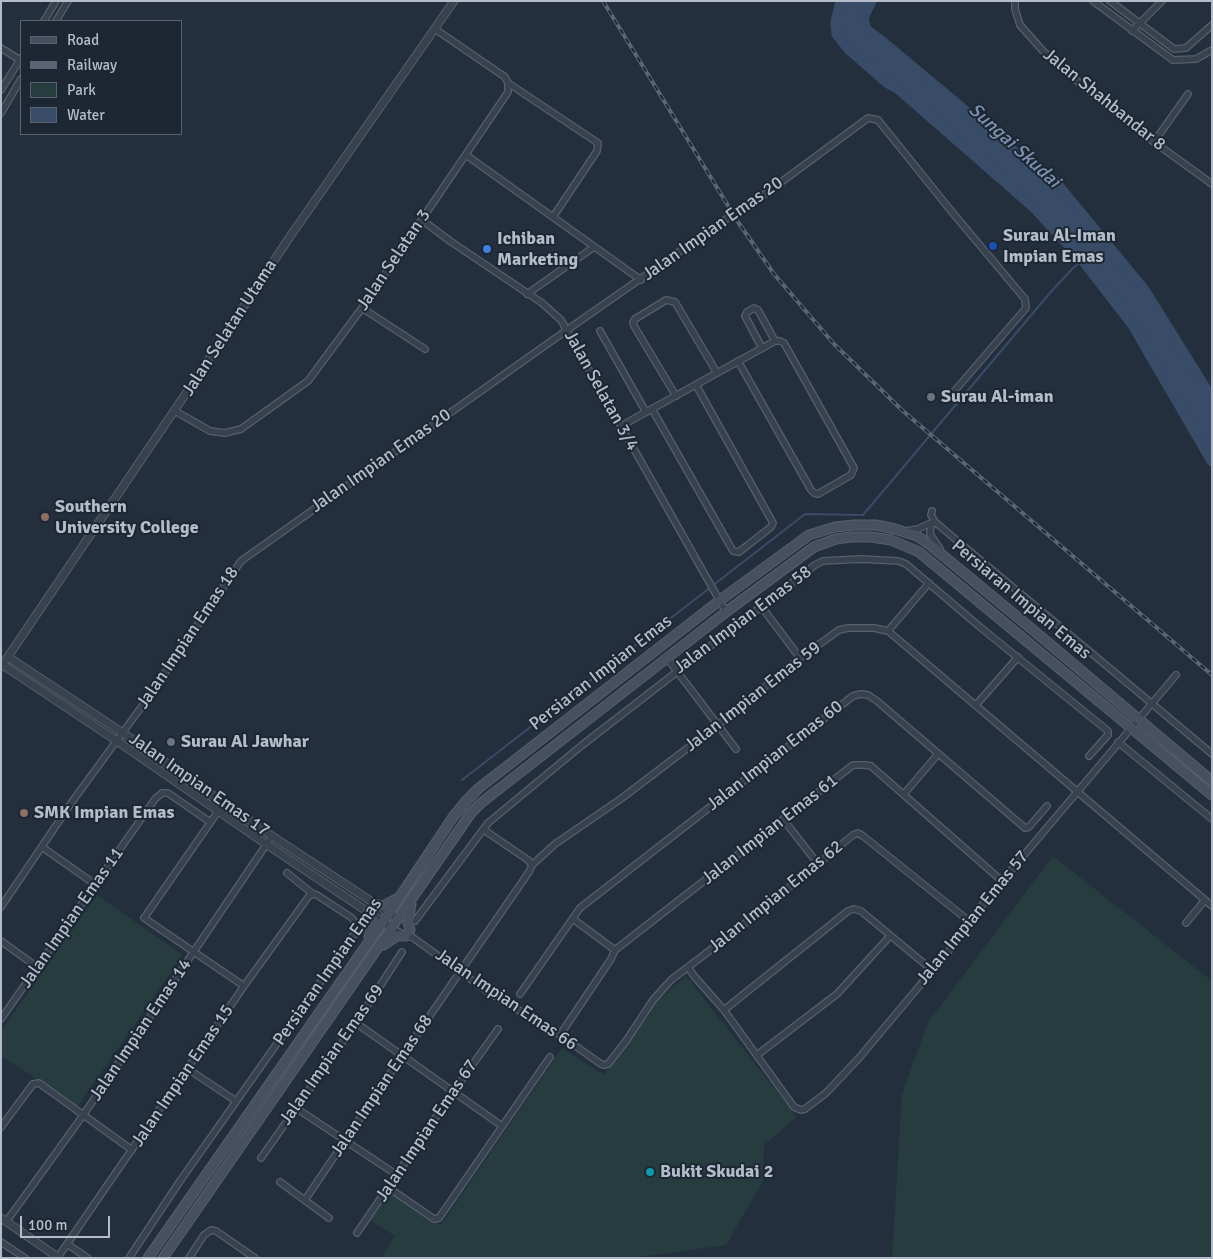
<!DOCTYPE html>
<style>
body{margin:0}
#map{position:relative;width:1213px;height:1259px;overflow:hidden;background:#242f3e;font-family:Signika,sans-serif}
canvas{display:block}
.frame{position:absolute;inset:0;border:2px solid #b4bcc9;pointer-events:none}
.legend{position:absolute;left:20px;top:20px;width:162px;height:115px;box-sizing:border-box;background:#1d2633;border:1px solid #59626f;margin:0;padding:6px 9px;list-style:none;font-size:15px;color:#b4bcc9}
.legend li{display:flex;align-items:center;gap:10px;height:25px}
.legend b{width:25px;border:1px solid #59626f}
.scale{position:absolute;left:20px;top:1216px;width:90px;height:22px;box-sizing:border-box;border:2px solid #b4bcc9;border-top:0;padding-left:6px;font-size:15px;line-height:18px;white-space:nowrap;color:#b4bcc9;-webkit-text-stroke:4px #1d2633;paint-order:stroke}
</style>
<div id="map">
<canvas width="1213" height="1259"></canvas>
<div class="frame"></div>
<ul class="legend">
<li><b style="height:6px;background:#465061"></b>Road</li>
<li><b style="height:6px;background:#5a6575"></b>Railway</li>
<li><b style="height:14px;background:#263c3f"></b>Park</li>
<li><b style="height:14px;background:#394c67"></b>Water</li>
</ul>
<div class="scale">100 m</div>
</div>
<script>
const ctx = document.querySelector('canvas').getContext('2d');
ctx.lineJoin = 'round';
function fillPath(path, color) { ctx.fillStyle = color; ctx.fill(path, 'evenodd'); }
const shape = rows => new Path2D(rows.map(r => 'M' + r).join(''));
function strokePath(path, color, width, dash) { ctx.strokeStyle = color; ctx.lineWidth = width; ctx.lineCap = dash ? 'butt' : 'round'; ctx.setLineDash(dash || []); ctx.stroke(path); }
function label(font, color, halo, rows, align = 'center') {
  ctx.font = font + ' Signika,sans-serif'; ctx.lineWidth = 4; ctx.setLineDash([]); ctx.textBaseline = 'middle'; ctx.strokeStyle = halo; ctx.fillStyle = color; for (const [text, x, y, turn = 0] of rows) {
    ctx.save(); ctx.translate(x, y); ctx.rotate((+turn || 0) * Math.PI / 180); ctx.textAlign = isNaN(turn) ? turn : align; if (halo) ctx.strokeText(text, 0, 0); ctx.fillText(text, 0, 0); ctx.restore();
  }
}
const green = shape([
 [1053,856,1212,981,1212,1258,892,1258,902,1094,928,1022],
 [97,895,183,955,78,1106,1,1056,1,1031],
 [686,976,797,1117,764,1145,763,1182,726,1245,631,1258,381,1258,395,1236,369,1220,391,1191,441,1225,562,1048,604,1075,655,1003]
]);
const water = shape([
 [841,1,871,1,863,18,866,30,881,41,1037,171,1055,182,1144,290,1212,399,1212,461,1133,325,1085,263,1034,207,899,89,888,83,849,49,837,34,836,22]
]);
const stream = shape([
 [462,780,805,514,863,515,1049,294,1074,267,1084,260]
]);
const river = shape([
 [841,1,836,22,837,34,849,49,888,83,899,89,1034,207,1080,257],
 [871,1,863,18,866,30,881,41,1037,171,1055,182,1144,290,1212,399],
 [1085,263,1133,325,1212,461]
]);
const minor = shape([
 [1015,1,1015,9,1020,25,1043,51,1084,87,1154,142,1212,184],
 [1093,1,1173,60,1196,59,1212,50],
 [1110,1,1174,49,1186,48,1212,25],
 [44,21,56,1],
 [56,21,68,1],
 [1132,31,1162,1],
 [1,48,20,60],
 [508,83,598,143,597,151,553,217],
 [1,90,21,58],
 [1,113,21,79],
 [1154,142,1188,94],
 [466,155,641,280],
 [422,220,450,241,542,303,561,320,726,612],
 [527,294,594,247],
 [362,308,425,349],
 [600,331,646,412],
 [762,348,745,316,747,312,754,308,758,310,775,341],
 [676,396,634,326,633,322,635,319,666,300,675,302,717,373],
 [652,409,733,551,739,552,771,527,773,523,696,385],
 [175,411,210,431,225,433,241,429,308,381,362,308,508,92,508,83,505,77,435,29],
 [621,426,775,341,780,341,784,343,854,468,851,475,818,494,814,493,811,490,738,361],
 [932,511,931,515,935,522,1212,754],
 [935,522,931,525,930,534,940,549],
 [906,531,918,529,933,522],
 [761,606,800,658],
 [888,631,929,583],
 [667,658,736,749],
 [976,705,1018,657],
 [1118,742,1212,819],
 [904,794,938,754],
 [219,810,144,918,244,986],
 [783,819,818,864],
 [485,828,487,832,528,860,532,865],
 [42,847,96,885],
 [287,873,313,894],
 [1,907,74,799,145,702,241,561,567,330,726,219,765,194,868,118,878,120,952,212,1025,299,1026,308,952,394],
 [573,919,615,950],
 [415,921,488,823,581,746,815,565,823,561,861,559,898,561,906,564,980,627,1108,731,1108,735,1089,756],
 [1186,923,1205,900],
 [392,928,407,937,412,937,487,991,560,1035,601,1064,605,1065,608,1064,626,1041,653,1000,671,980,738,929,853,835,858,833,863,836,969,921],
 [1,941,37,967],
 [688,967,694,976,724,1010,794,1107,801,1110,805,1109,826,1093,859,1058,952,947,969,921,1002,881,1176,675],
 [520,994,580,908,853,696,861,694,868,695,877,701,1025,828,1029,827,1047,806],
 [724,1010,848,911,854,909,861,911,932,970],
 [1,1019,155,799,162,793,168,793,210,822],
 [356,1023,502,1126],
 [560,1035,611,959,615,950,853,765,865,765,871,766,1002,881],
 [757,1055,837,994,890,936],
 [188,1069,236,1101],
 [296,1108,397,1175],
 [1,1127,33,1084,39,1083,132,1150],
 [261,1158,356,1023,402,952],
 [280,1182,329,1218],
 [389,1188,434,1219,439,1218,550,1057],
 [305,1200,402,1056,529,872,532,865,555,844,622,798,718,725,800,658,839,630,848,628,874,628,888,631,1212,906],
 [6,1222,84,1114,272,836],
 [357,1233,453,1092,498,1029],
 [1,1242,25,1258],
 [67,1244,88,1258],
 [58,1257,244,986,309,896,313,894,317,895,352,918,357,925,355,933,180,1181,129,1258],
 [189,1258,204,1235,211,1230,216,1231,255,1258]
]);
const tertiary = shape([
 [8,657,123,733,272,836,398,919],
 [3,665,117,741,266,844,392,928],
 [1,667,197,377,289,238,454,1],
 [1,1218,59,1258]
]);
const secondary = shape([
 [375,904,383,906,398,898],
 [367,911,373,920,369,937],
 [410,930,408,923,411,904],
 [383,945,397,936,405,936],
 [148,1258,389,913,453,817,466,801,479,788,719,601,809,535,835,527,854,525,876,525,895,529,917,536,929,544,1033,630,1212,781],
 [163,1258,471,813,481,803,726,612,814,547,836,539,851,537,871,537,891,540,919,552,1212,795]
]);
const rail = shape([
 [603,1,738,222,774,274,834,344,903,411,1212,675]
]);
const markers = [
 [993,246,5,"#1a4fb4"],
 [487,249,5,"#3f7fe0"],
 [931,397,5,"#6b7280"],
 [45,517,5,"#8d6e63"],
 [171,742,5,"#6b7280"],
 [24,813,5,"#8d6e63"],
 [650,1172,5,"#0f9aa8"]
];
const streetNames = [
 ["Jalan Shahbandar 8",1104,100,39],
 ["Jalan Impian Emas 20",713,229,-35],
 ["Jalan Selatan 3",394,260,-56],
 ["Jalan Selatan Utama",230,328,-57],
 ["Jalan Selatan 3/4",601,391,61],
 ["Jalan Impian Emas 20",381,461,-35],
 ["Persiaran Impian Emas",1021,600,40],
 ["Jalan Impian Emas 58",743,620,-37],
 ["Jalan Impian Emas 18",188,638,-56],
 ["Persiaran Impian Emas",601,673,-38],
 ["Jalan Impian Emas 59",753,697,-38],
 ["Jalan Impian Emas 60",775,756,-38],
 ["Jalan Impian Emas 17",199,785,35],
 ["Jalan Impian Emas 61",770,830,-38],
 ["Jalan Impian Emas 62",776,897,-39],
 ["Jalan Impian Emas 11",72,918,-55],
 ["Jalan Impian Emas 57",973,918,-51],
 ["Persiaran Impian Emas",328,972,-55],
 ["Jalan Impian Emas 66",506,1000,34],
 ["Jalan Impian Emas 14",141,1030,-56],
 ["Jalan Impian Emas 69",332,1055,-55],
 ["Jalan Impian Emas 15",183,1076,-56],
 ["Jalan Impian Emas 68",382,1086,-56],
 ["Jalan Impian Emas 67",427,1131,-56]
];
const poiNames = [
 ["Surau Al-Iman",1003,236],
 ["Impian Emas",1003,257],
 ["Ichiban",497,239],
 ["Marketing",497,260],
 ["Surau Al-iman",941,397],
 ["Southern",55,507],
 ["University College",55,528],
 ["Surau Al Jawhar",181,742],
 ["SMK Impian Emas",34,813],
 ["Bukit Skudai 2",660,1172]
];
const waterNames = [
 ["Sungai Skudai",1014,146,42]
];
fillPath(green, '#263c3f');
fillPath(water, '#394c67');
strokePath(stream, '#394c67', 2);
strokePath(river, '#394c67', 11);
strokePath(minor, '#565f6c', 8);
strokePath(tertiary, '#565f6c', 9);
strokePath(secondary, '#565f6c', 11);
strokePath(minor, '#38414e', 5.5);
strokePath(tertiary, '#38414e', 7);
strokePath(secondary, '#465061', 9);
strokePath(rail, '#5a6575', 4);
strokePath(rail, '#1d2633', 2, [5.5]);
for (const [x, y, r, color] of markers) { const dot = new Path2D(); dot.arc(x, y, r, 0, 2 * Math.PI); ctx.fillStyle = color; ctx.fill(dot); strokePath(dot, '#1d2633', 2); }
label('18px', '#b4bcc9', '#1d2633', streetNames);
label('bold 18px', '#b4bcc9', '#1d2633', poiNames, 'left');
label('italic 19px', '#7c92b1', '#1d2633', waterNames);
</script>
